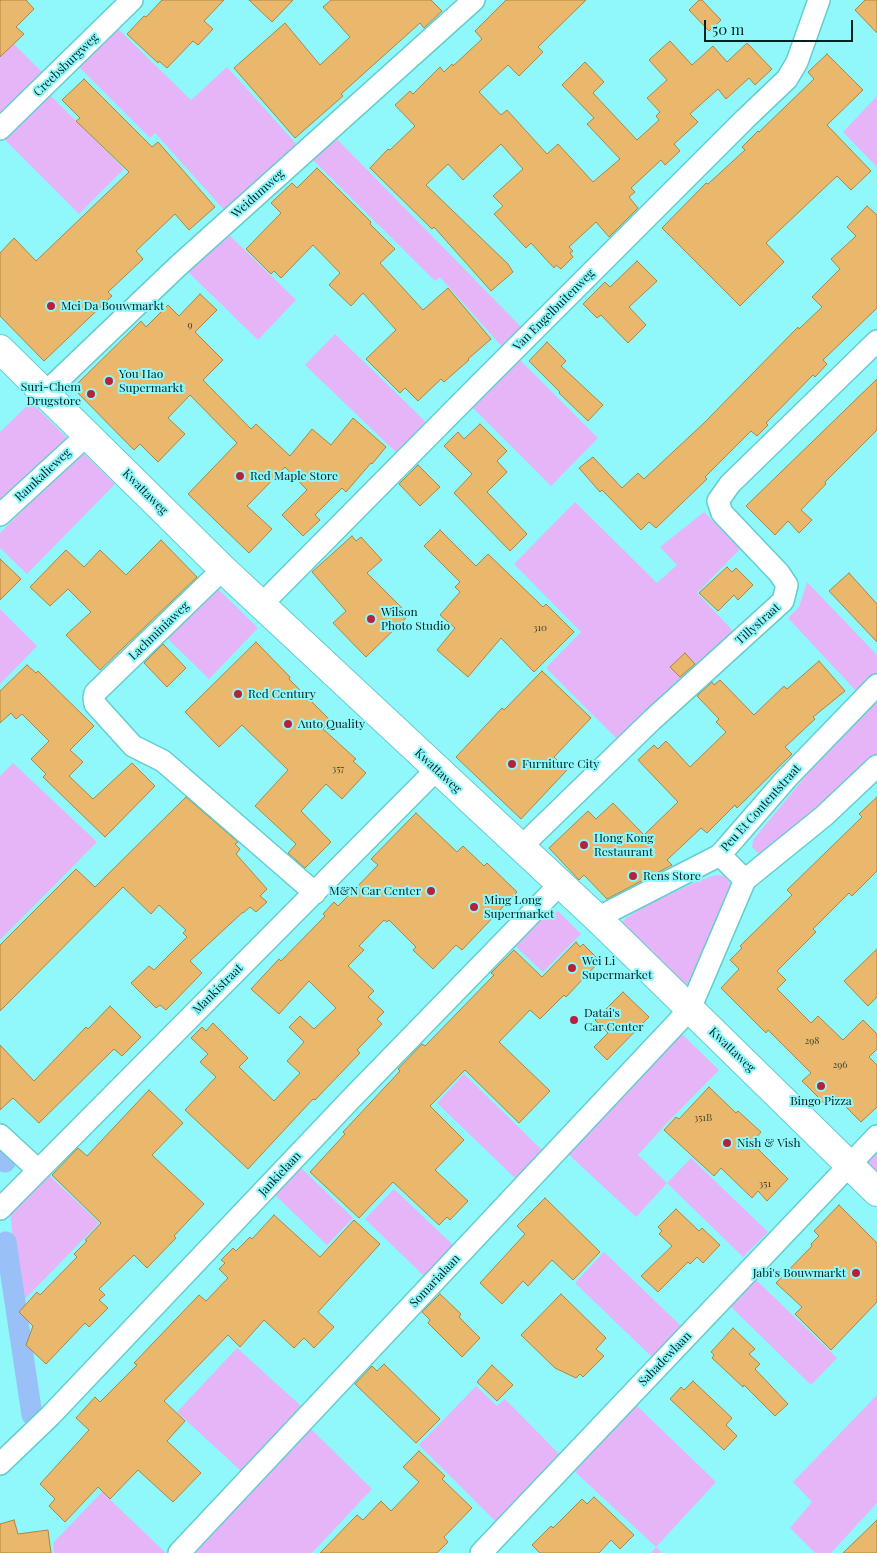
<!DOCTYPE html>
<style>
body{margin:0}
#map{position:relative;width:877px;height:1553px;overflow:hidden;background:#90f8fa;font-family:"Playfair Display",serif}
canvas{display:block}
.scale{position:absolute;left:704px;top:20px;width:149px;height:22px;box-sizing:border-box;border:2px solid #001f20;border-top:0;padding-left:6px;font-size:15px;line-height:18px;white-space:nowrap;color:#001f20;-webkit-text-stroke:4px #90f8fa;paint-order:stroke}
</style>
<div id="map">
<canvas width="877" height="1553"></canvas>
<div class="scale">50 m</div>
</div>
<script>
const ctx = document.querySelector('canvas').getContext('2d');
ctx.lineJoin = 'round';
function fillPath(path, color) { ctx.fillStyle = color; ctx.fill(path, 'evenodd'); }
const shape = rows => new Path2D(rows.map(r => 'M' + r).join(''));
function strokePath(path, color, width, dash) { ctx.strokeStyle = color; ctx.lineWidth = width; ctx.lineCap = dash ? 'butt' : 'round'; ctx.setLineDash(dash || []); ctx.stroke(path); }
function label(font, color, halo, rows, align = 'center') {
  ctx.font = font + ' "Playfair Display",serif'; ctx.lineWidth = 4; ctx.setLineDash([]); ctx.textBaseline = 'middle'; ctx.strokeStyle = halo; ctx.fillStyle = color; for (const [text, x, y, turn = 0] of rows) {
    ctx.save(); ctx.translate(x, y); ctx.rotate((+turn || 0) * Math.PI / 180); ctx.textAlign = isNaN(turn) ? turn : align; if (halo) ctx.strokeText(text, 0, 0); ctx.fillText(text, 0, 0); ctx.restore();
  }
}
const green = shape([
 [116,27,191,100,227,67,299,147,226,212,155,133,150,138,77,65],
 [0,30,44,74,0,117],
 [47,92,124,169,79,214,2,137],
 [877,96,877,167,843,132],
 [332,134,525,331,505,350,440,277,435,281,308,155],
 [226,232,296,300,258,340,184,268],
 [335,334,430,426,401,457,305,365],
 [516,356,598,438,551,486,469,404],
 [31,402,69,440,0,509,0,432],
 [81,451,115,484,27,574,0,548,0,533],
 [575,502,657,583,677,565,660,547,704,512,740,549,697,593,735,633,620,742,546,668,581,632,514,564],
 [807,582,877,655,877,672,857,692,788,618,799,607],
 [215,586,258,628,209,679,166,637],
 [0,609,37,646,0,684],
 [877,699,877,756,767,853,758,853,752,847,753,840,823,755],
 [13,763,97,842,0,940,0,776],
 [716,875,724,876,730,883,728,898,697,975,689,983,680,986,620,925,626,918,649,904,696,882],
 [550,909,559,912,581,934,543,972,513,944,546,911],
 [681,1034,686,1038,719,1070,665,1125,638,1155,667,1183,691,1158,768,1232,743,1257,667,1183,636,1217,565,1151],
 [464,1074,545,1153,518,1181,437,1103],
 [877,1149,877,1177,866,1167,866,1161],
 [300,1167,353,1218,327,1245,274,1194],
 [47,1173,99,1223,20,1304,10,1211],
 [394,1189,453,1245,424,1276,365,1219],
 [604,1252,682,1327,652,1357,575,1283],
 [753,1277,837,1358,811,1385,727,1303],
 [237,1348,301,1406,241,1471,177,1412],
 [476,1386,497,1406,505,1399,560,1455,498,1524,419,1445],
 [877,1395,877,1503,831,1553,815,1553,790,1528,812,1502,793,1482],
 [633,1402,716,1482,656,1547,662,1553,651,1553,656,1547,570,1467],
 [311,1429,372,1489,312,1553,193,1553],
 [102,1492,166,1553,54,1553,53,1543]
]);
const canal = shape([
 [0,1159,5,1162],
 [6,1242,32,1415]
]);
const building = shape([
 [0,0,26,0,34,9,16,27,24,34,0,57,0,0],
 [162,0,224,0,204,21,213,29,198,45,193,41,167,68,159,61,158,63,127,34,144,16,146,17,162,0],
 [249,0,293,0,272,22,249,0],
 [331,0,431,0,442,11,424,28,420,23,341,94,343,96,295,138,234,68,285,23,320,65,350,37,323,7,331,0],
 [506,0,586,0,538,47,543,52,519,76,508,65,479,92,501,115,507,110,547,154,558,144,593,182,620,159,587,124,594,118,562,85,585,62,604,82,593,93,637,140,659,120,656,116,660,112,647,98,667,80,649,60,670,41,692,65,713,46,727,62,747,43,772,69,755,85,749,78,726,99,718,89,690,114,698,122,674,144,680,151,665,165,661,160,631,188,635,192,629,197,638,208,609,237,596,222,569,247,573,251,570,253,573,257,561,269,556,265,554,268,531,243,526,248,494,214,503,206,493,196,523,169,501,144,463,180,448,164,426,185,508,264,513,272,491,291,434,227,432,229,370,168,388,149,390,150,415,126,395,105,410,91,413,94,440,67,444,72,452,64,453,66,482,39,475,31,506,0],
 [699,0,702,0,721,20,709,31,689,10,699,0],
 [865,0,877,0,877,33,855,10,865,0],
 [827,54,863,90,827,125,871,171,851,190,837,176,766,243,784,262,740,306,662,228,706,183,708,184,745,150,742,147,758,131,759,132,814,79,808,72,827,54],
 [84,79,152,147,158,142,215,207,189,230,175,214,136,251,143,259,108,292,112,296,44,361,0,316,0,253,14,238,36,261,129,172,76,121,80,118,62,100,84,79],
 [317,168,371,222,370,224,395,249,380,263,423,310,448,288,491,339,468,359,469,360,444,382,441,379,418,401,405,388,400,393,366,359,396,330,363,293,351,306,329,285,340,273,313,245,281,278,274,271,271,274,246,249,281,213,271,203,292,183,297,188,317,168],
 [867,206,877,215,877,308,823,360,827,364,815,377,813,375,766,423,768,425,757,436,751,431,705,477,707,479,656,528,649,522,641,530,602,490,600,492,579,468,593,457,622,488,638,473,644,479,704,423,798,327,799,329,822,307,812,297,840,269,831,259,856,236,847,227,867,206],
 [637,261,657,281,629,307,646,325,628,343,601,315,597,318,583,304,605,282,610,287,637,261],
 [200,294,217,310,195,332,223,360,203,380,251,429,256,424,290,456,312,429,331,445,353,418,386,447,372,464,371,463,346,492,342,488,315,515,320,520,303,536,282,515,307,490,285,467,247,506,272,529,249,553,188,494,237,443,190,395,168,418,185,434,158,462,140,444,134,450,73,388,141,321,146,327,168,305,179,316,200,294],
 [547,342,566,361,561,366,603,405,588,421,559,393,560,392,529,361,547,342],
 [877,379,877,430,825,482,826,484,801,510,812,520,799,533,788,521,775,535,746,506,877,379],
 [480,424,507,451,497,461,507,472,487,492,527,534,510,551,454,493,472,474,444,446,458,432,464,439,480,424],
 [418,465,440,487,420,506,399,484,418,465],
 [440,530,476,566,488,554,543,607,546,604,574,632,534,672,501,638,468,677,437,650,455,628,440,615,460,592,455,587,460,582,424,546,440,530],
 [352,536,356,541,361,537,382,560,367,573,409,615,366,657,333,623,346,611,312,572,352,536],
 [161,540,197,577,100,670,66,635,91,612,68,589,50,606,30,587,66,550,84,567,100,550,126,575,161,540],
 [0,559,21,579,0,600,0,559],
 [727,567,732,572,736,568,753,585,738,600,734,595,718,611,699,593,727,567],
 [849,573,877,604,877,642,829,591,849,573],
 [256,642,290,677,289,679,331,721,323,729,356,759,353,761,366,773,342,799,326,784,301,811,331,842,305,868,288,853,296,844,255,806,288,770,242,725,219,747,185,712,256,642],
 [163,644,186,668,167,687,144,663,163,644],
 [685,653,695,664,680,677,670,667,685,653],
 [819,661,845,691,813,717,815,719,785,747,792,754,737,808,735,805,707,833,701,828,667,860,672,865,607,899,584,875,579,880,549,848,588,811,596,819,613,803,644,835,678,802,638,760,654,745,658,749,666,741,690,767,726,732,716,722,719,719,697,696,712,682,714,685,720,680,754,715,784,686,787,689,819,661],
 [27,665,36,673,38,671,94,726,70,750,83,762,69,776,93,799,132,763,155,786,105,837,43,777,46,774,31,759,49,741,22,714,16,719,11,713,0,723,0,691,27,665],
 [542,671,591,718,554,757,567,770,521,819,456,757,502,708,504,710,542,671],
 [186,797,238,842,235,844,240,849,236,854,267,889,260,896,267,902,256,912,250,907,243,913,243,912,190,961,202,973,166,1010,160,1005,156,1008,131,983,149,966,154,970,187,937,183,933,186,930,159,905,151,914,123,887,0,1011,0,945,76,869,95,887,186,797],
 [877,797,877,871,852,896,849,893,813,929,816,932,777,971,786,980,777,989,811,1023,818,1016,843,1040,863,1020,877,1034,877,1049,869,1057,877,1065,877,1107,861,1122,833,1094,824,1103,802,1081,811,1073,768,1030,766,1033,721,988,739,969,730,960,742,948,740,946,792,895,787,890,862,817,859,814,877,797],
 [416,813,457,852,463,846,484,866,487,863,517,892,462,950,456,945,433,969,413,950,416,947,389,920,387,922,384,920,359,946,364,950,348,966,374,991,368,997,384,1012,377,1019,382,1024,357,1050,360,1053,315,1100,313,1099,248,1169,185,1110,216,1077,200,1062,208,1054,191,1038,202,1027,206,1031,213,1023,248,1058,239,1067,274,1101,300,1073,287,1061,304,1042,289,1027,300,1016,314,1029,336,1008,309,981,279,1014,251,989,279,959,281,961,325,916,323,914,334,902,338,906,355,889,378,865,371,859,416,813],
 [576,942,580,947,583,944,600,961,566,997,564,995,540,1019,530,1010,499,1042,550,1091,519,1123,465,1070,430,1106,464,1140,435,1170,468,1201,450,1220,447,1217,439,1225,393,1182,359,1218,310,1172,345,1134,343,1132,400,1071,398,1069,422,1044,425,1046,494,975,491,973,514,950,542,977,576,942],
 [877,949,877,997,868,1006,844,981,877,949],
 [623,992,649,1017,607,1060,594,1047,608,1033,595,1020,623,992],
 [110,1006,141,1037,122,1056,114,1049,39,1123,13,1098,0,1110,0,1045,34,1081,86,1027,88,1029,110,1006],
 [709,1087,736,1113,738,1111,761,1132,752,1143,788,1179,767,1201,758,1191,752,1198,721,1168,714,1176,664,1130,676,1117,679,1119,709,1087],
 [149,1090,183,1123,152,1155,204,1204,174,1236,176,1238,147,1268,134,1255,99,1289,105,1295,99,1300,108,1308,89,1327,85,1323,46,1364,26,1345,33,1326,19,1312,37,1292,40,1295,77,1257,74,1254,87,1241,85,1240,101,1223,52,1175,78,1148,87,1156,149,1090],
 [545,1198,600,1252,573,1280,552,1260,528,1286,523,1281,502,1304,480,1283,525,1234,517,1226,545,1198],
 [839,1205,877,1243,877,1302,831,1350,795,1314,802,1307,776,1283,812,1246,811,1244,819,1236,814,1231,839,1205],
 [676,1209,699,1231,702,1228,720,1245,703,1263,697,1257,690,1264,688,1262,658,1292,641,1276,672,1246,659,1234,662,1231,658,1227,676,1209],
 [274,1215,320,1257,354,1220,380,1244,318,1312,334,1327,314,1348,304,1338,294,1348,264,1320,240,1347,228,1335,164,1401,185,1421,167,1441,201,1473,173,1502,138,1470,110,1499,98,1487,65,1522,49,1506,55,1499,40,1484,89,1430,76,1418,95,1397,100,1402,137,1365,134,1363,199,1295,206,1301,228,1278,219,1269,225,1263,221,1260,233,1248,236,1251,250,1237,252,1239,274,1215],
 [440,1294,461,1314,459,1317,480,1338,462,1357,428,1323,430,1320,422,1312,440,1294],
 [561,1294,606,1338,596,1349,604,1356,583,1377,580,1374,576,1378,555,1368,521,1335,561,1294],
 [733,1328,755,1349,749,1354,760,1364,755,1369,788,1404,775,1416,744,1385,743,1387,712,1358,714,1355,711,1352,733,1328],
 [384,1364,440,1419,416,1443,355,1384,372,1366,377,1371,384,1364],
 [492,1365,513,1385,497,1401,477,1382,492,1365],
 [693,1381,732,1418,726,1425,737,1436,724,1450,670,1399,681,1387,684,1390,693,1381],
 [419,1451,445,1476,442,1479,472,1508,444,1537,448,1542,437,1553,320,1553,357,1515,363,1520,381,1501,391,1511,419,1482,403,1467,419,1451],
 [594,1497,634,1535,620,1549,611,1540,599,1553,540,1553,532,1545,551,1526,553,1528,582,1499,587,1504,594,1497],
 [14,1520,18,1534,48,1530,51,1553,0,1553,0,1524,14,1520],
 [877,1520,877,1553,843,1553,877,1520]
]);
const street = shape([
 [0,129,132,0],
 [45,393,178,266,474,0],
 [0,515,87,435],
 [223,569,95,693,94,698,95,704,133,746,163,761,315,893],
 [262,604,479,385,745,119,787,79,797,62,819,0],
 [521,847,652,720,783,601,787,585,779,573,722,513,718,501,730,484,877,341],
 [720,855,745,880],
 [597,918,720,855,787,778,877,685],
 [0,1135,38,1170],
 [0,1209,436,770],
 [0,1464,50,1416,350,1100,560,884],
 [179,1553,690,1009,745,880,824,816,877,766],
 [481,1553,877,1136]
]);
const primary = shape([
 [0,349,223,569,597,918,877,1192]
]);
const markers = [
 [51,306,5,"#b5223e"],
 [109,381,5,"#b5223e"],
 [91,394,5,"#b5223e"],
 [240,476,5,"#b5223e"],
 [371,619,5,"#b5223e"],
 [238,694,5,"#b5223e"],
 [288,724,5,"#b5223e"],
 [512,764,5,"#b5223e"],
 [584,845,5,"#b5223e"],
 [633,876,5,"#b5223e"],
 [431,891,5,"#b5223e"],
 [474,907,5,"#b5223e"],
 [572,968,5,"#b5223e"],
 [574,1020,5,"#b5223e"],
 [821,1086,5,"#b5223e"],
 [727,1143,5,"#b5223e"],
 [856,1273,5,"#b5223e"]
];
const numberNames = [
 ["9",190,325],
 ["310",540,628],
 ["357",338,769],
 ["298",812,1041],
 ["296",840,1065],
 ["351B",703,1118],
 ["351",765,1184]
];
const streetNames = [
 ["Creebsburgweg",66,65,-44],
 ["Weidumweg",258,194,-42],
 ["Van Engelbuitenweg",554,310,-45],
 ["Ramkalieweg",43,475,-43],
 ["Kwattaweg",145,492,45],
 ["Tillystraat",758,624,-42],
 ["Lachminiaweg",159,631,-44],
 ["Kwattaweg",438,771,43],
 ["Peu Et Contentstraat",761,808,-48],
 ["Mankistraat",218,989,-45],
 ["Kwattaweg",732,1050,44],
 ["Jankielaan",280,1174,-47],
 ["Somarialaan",435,1281,-47],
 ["Sahadewlaan",665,1359,-46]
];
const poiNames = [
 ["Mei Da Bouwmarkt",61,306],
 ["You Hao",119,374],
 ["Supermarkt",119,388],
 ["Suri-Chem",81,387,"right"],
 ["Drugstore",81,401,"right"],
 ["Red Maple Store",250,476],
 ["Wilson",381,612],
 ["Photo Studio",381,626],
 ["Red Century",248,694],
 ["Auto Quality",298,724],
 ["Furniture City",522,764],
 ["Hong Kong",594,838],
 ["Restaurant",594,852],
 ["Rens Store",643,876],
 ["M&N Car Center",421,891,"right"],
 ["Ming Long",484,900],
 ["Supermarket",484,914],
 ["Wei Li",582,961],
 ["Supermarket",582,975],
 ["Datai's",584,1013],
 ["Car Center",584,1027],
 ["Bingo Pizza",821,1101,"center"],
 ["Nish & Vish",737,1143],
 ["Jabi's Bouwmarkt",846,1273,"right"]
];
fillPath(green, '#e5b5f7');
strokePath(canal, '#9ac1f7', 21);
fillPath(building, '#eab86c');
strokePath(building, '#ad8442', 1);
strokePath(street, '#64cdcf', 24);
strokePath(primary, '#64cdcf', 30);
strokePath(street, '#fff', 21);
strokePath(primary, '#fff', 28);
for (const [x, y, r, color] of markers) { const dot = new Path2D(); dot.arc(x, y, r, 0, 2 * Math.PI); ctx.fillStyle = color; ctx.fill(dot); strokePath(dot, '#90f8fa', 2); }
label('10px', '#3a4533', null, numberNames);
label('12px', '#001f20', '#90f8fa', streetNames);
label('12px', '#001f20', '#90f8fa', poiNames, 'left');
</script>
